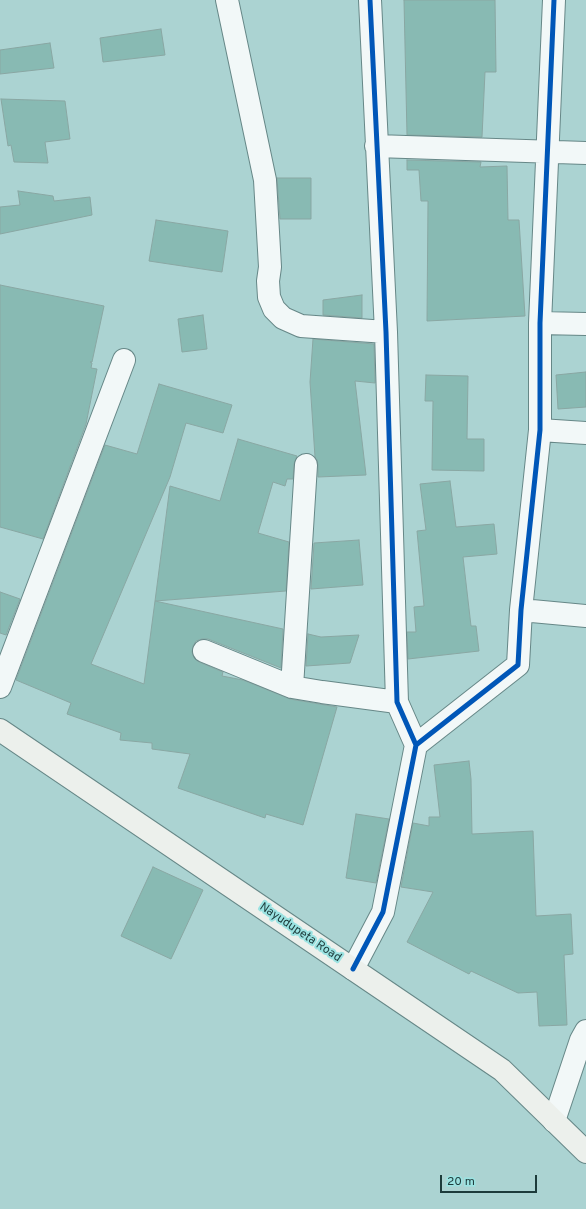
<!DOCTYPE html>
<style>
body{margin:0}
#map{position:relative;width:586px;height:1209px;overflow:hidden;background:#abd3d2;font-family:Overpass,sans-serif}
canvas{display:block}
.scale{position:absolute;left:440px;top:1175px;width:97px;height:18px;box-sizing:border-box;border:2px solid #1d3b3b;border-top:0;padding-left:5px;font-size:12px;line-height:14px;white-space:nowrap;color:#1d3b3b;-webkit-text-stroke:3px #9be3e2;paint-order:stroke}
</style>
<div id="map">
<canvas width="586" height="1209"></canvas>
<div class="scale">20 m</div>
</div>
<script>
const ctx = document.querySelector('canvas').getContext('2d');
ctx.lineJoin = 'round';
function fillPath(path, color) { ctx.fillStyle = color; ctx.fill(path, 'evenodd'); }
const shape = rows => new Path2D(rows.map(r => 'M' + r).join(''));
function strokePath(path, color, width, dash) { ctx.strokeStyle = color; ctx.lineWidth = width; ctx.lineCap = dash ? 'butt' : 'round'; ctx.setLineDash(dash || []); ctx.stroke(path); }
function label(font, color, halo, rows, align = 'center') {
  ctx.font = font + ' Overpass,sans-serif'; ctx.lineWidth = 4; ctx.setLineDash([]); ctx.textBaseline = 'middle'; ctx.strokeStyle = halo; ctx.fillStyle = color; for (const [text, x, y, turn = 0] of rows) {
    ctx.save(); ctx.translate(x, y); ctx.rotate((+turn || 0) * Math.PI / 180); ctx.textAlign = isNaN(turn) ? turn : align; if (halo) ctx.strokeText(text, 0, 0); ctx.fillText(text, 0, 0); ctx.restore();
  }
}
const building = shape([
 [404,0,495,0,496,72,485,72,482,137,407,135,404,0],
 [161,29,165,55,103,62,100,38,161,29],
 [50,43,54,68,0,74,0,50,50,43],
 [1,99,65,101,70,139,45,142,48,163,14,162,11,145,8,146,1,99],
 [407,160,481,162,480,167,507,166,508,220,519,220,525,316,427,321,428,201,421,201,419,170,407,170,407,160],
 [277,178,311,178,311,219,280,219,277,178],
 [18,191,53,196,54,201,90,197,92,215,0,234,0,207,20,205,18,191],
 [156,220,228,231,222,272,149,261,156,220],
 [0,285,104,306,92,362,90,362,92,363,91,368,97,369,86,424,43,539,0,527,0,285],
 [362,295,362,318,323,315,323,300,362,295],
 [203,315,207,349,182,352,178,319,203,315],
 [313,339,374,344,375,383,355,381,366,475,318,477,318,465,317,460,315,457,310,382,313,339],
 [586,372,586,407,558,409,556,375,586,372],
 [426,375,468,376,467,439,484,439,484,471,432,470,433,401,425,401,426,375],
 [159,384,232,405,223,433,186,423,170,477,91,664,144,684,155,601,283,629,281,668,208,639,202,639,196,641,193,646,192,652,194,658,199,662,223,672,222,676,243,680,290,699,337,707,303,825,266,814,265,818,178,788,190,754,152,749,152,743,120,740,121,733,67,714,71,703,16,680,105,445,137,454,159,384],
 [238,439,297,456,294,464,293,479,287,479,285,486,273,482,258,533,289,542,286,591,155,601,170,486,220,501,238,439],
 [450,481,456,527,494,524,497,554,463,557,471,626,476,626,479,651,408,659,407,632,416,632,414,607,424,606,417,531,426,530,420,484,450,481],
 [359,540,363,585,311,589,314,543,359,540],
 [0,592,20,599,6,635,0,633,0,592],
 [308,634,321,637,359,635,350,663,306,666,308,634],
 [469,761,471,779,472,834,533,831,536,916,571,914,573,954,564,955,567,1025,539,1026,537,992,518,993,471,971,469,974,407,942,433,892,401,887,413,823,429,826,429,817,440,817,434,765,469,761],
 [356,814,389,819,376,883,346,878,356,814],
 [153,867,203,890,171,959,121,936,153,867]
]);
const street = shape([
 [227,0,265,180,270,267,268,281,269,297,274,309,283,318,301,326,386,332],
 [370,0,386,332,397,702,416,745],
 [376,146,586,153],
 [540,323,586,324],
 [540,430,586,433],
 [521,610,586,616],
 [204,651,292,687,322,692,397,702],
 [0,687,124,360],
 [292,687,306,465],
 [353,969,383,912,416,745,518,665,521,610,540,430,540,323,554,0],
 [554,1121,581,1040,586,1031]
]);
const secondary = shape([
 [0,730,502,1070,586,1152]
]);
const cycleway = shape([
 [370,0,386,332,397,702,416,745],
 [353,969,383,912,416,745,518,665,521,610,540,430,540,323,554,0]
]);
const streetNames = [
 ["Nayudupeta Road",300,933,34]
];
fillPath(building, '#88bab3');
strokePath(building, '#89a7a3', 1);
strokePath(street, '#668787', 24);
strokePath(secondary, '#668787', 24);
strokePath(street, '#f2f8f8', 22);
strokePath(secondary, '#ecf0ec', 22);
strokePath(cycleway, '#0057b8', 5);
label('12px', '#1d3b3b', '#9be3e2', streetNames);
</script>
